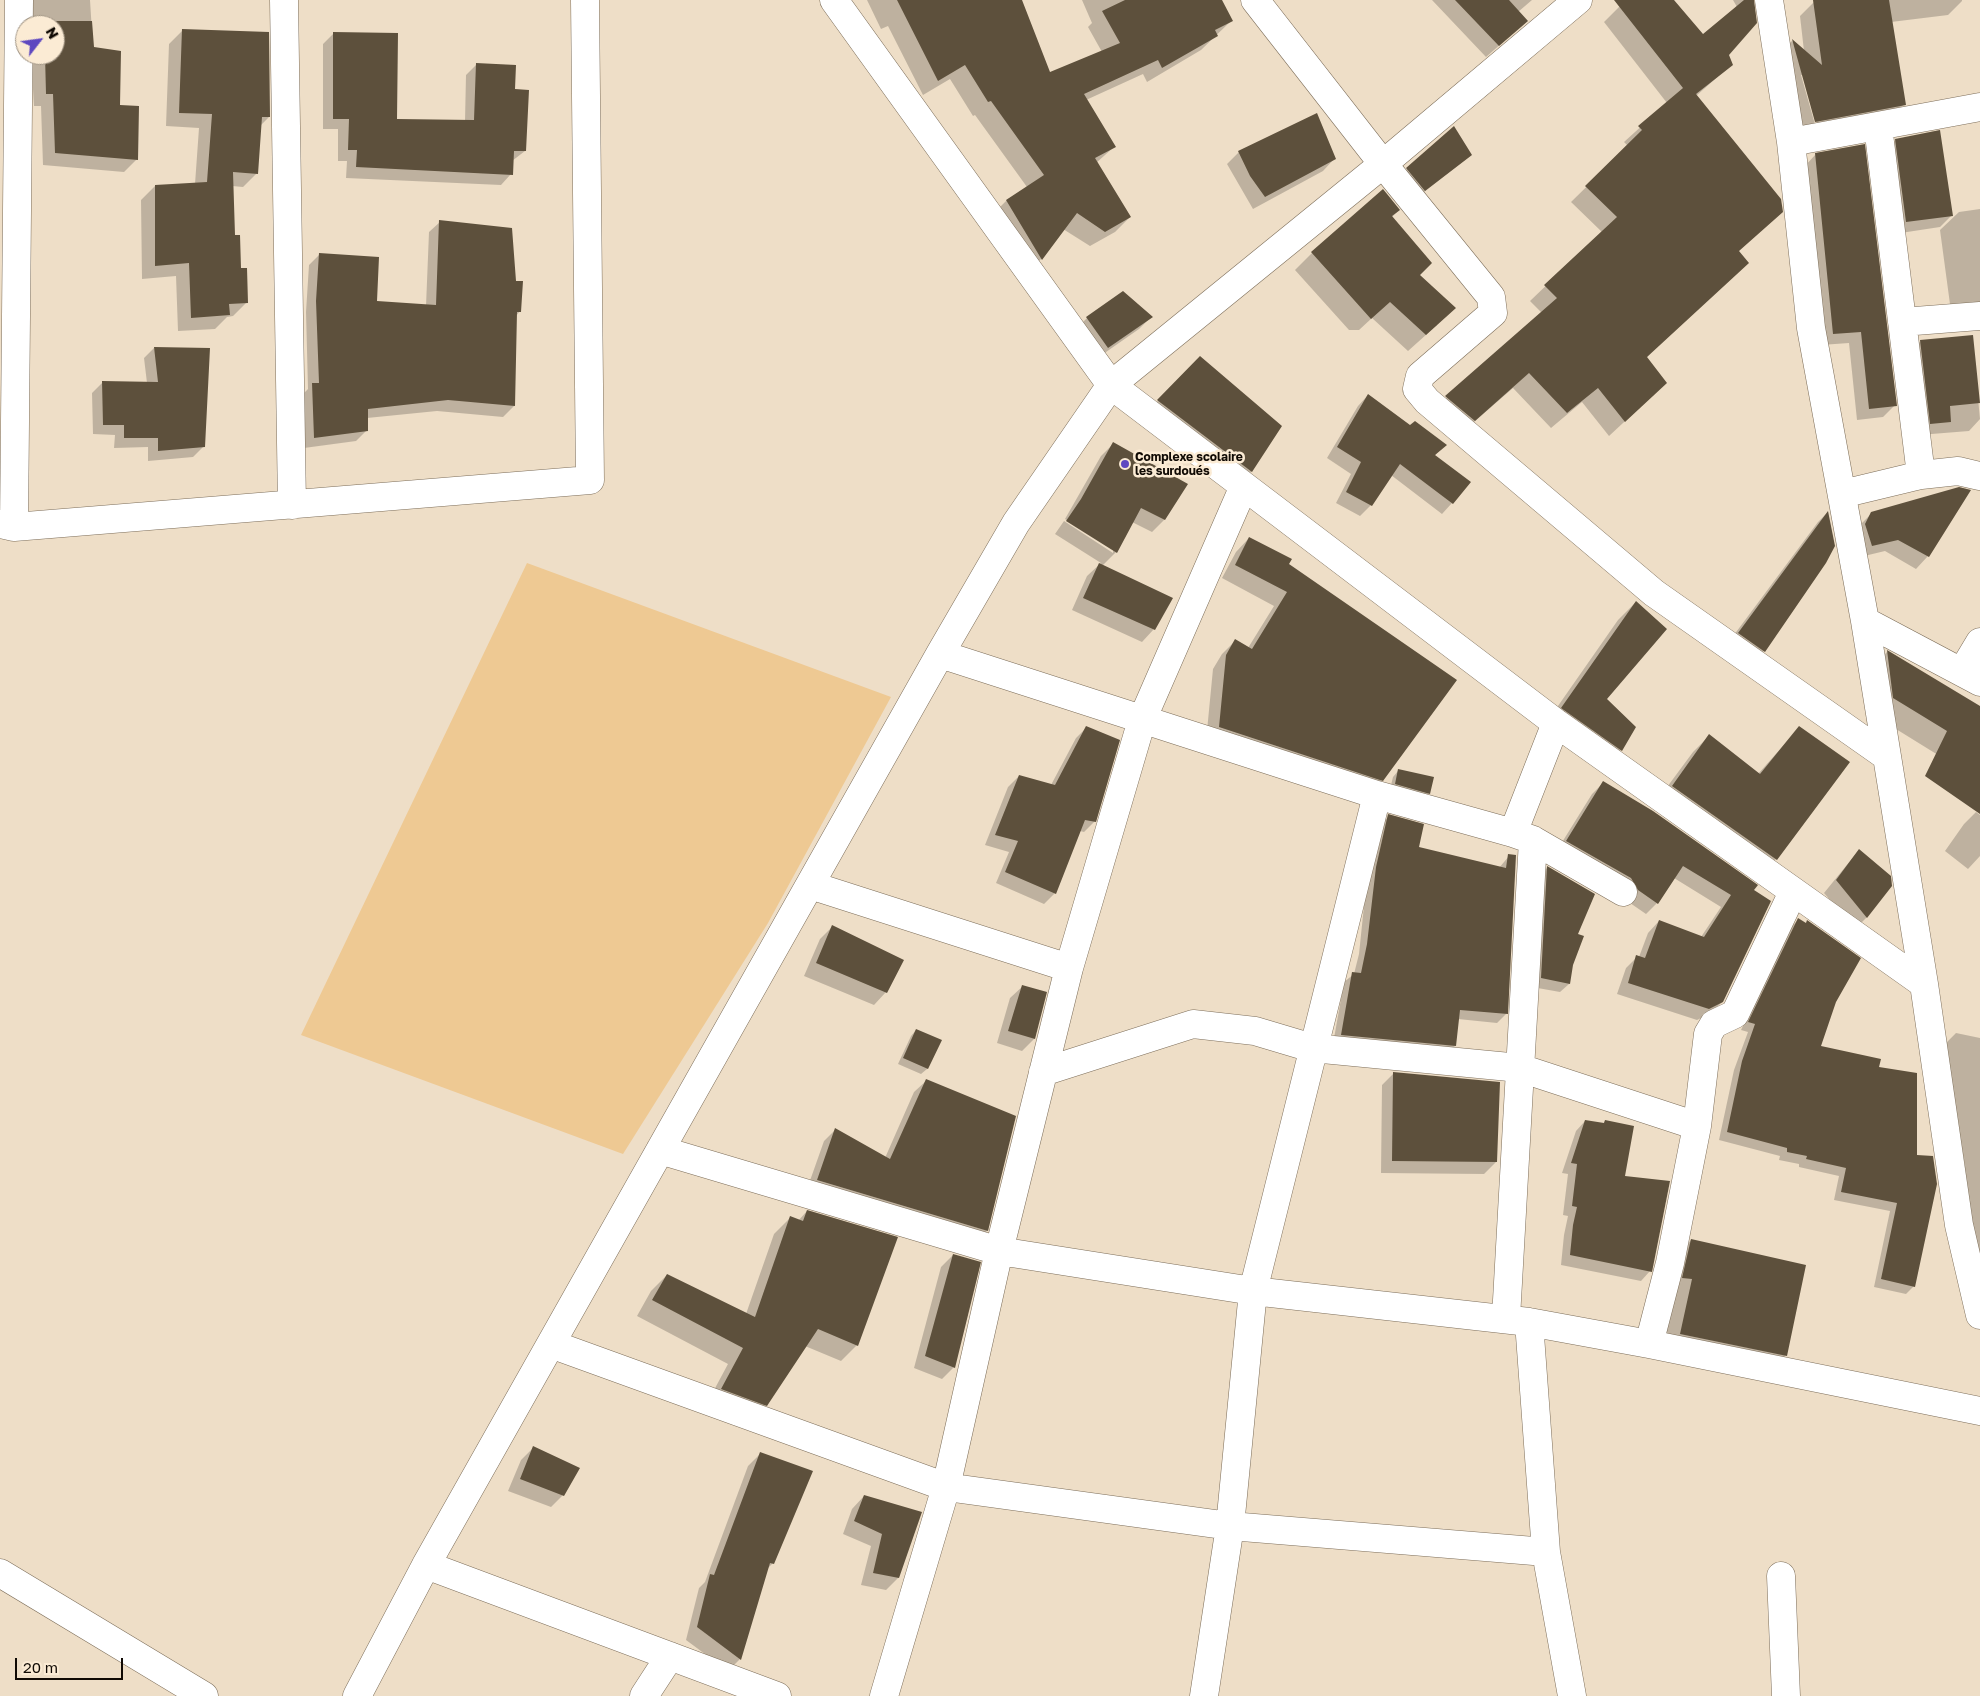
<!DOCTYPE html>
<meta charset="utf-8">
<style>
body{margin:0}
#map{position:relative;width:1980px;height:1696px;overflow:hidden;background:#eedec7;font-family:"Golos Text",sans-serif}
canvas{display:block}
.north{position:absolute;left:15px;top:15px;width:50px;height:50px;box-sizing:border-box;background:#fbebd4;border:1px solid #9d9181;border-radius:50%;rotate:60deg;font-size:14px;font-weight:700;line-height:20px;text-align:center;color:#100a04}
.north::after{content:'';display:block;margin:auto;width:18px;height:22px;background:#5e48c0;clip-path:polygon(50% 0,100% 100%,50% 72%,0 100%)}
.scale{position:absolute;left:15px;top:1658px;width:108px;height:22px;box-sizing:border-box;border:2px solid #100a04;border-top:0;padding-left:6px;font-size:15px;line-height:18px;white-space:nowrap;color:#100a04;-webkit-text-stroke:4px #fbebd4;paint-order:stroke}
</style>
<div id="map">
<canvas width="1980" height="1696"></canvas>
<div class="north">N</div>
<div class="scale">20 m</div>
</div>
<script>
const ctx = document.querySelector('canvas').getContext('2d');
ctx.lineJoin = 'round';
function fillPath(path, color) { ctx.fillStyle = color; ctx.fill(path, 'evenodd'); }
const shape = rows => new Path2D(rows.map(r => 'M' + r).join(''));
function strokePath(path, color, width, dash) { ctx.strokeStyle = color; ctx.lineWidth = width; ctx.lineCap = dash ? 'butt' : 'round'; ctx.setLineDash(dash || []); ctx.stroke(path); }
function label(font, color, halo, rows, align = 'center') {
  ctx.font = font + ' "Golos Text",sans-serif'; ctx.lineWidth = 5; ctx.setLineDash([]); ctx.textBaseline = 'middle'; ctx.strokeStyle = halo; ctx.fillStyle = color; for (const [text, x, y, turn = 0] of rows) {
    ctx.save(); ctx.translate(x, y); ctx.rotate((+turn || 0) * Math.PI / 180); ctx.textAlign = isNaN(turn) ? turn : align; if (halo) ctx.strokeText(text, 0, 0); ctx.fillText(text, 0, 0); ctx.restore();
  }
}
const green = shape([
 [527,563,891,697,768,923,623,1154,301,1035]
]);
const shadow = shape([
 [33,0,90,0,93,48,118,106,137,159,124,172,43,165,41,106,34,106,31,55,55,55,55,25,32,25],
 [867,0,1020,0,1049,74,1102,52,1088,27,1092,23,1082,0,1221,0,1231,21,1201,50,1147,82,1143,74,1086,100,1114,147,1096,163,1130,217,1115,232,1090,246,1063,229,1041,259,1027,274,992,215,1007,200,1027,187,975,115,973,116,950,79,923,95,888,26,881,29],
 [1432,0,1532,0,1518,12,1527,21,1486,57],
 [1631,0,1672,0,1703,35,1737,7,1733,0,1752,0,1727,55,1731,65,1696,96,1738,252,1646,358,1650,398,1609,436,1582,402,1551,428,1513,388,1459,435,1431,411,1542,313,1530,301,1602,232,1571,202,1628,146,1624,142,1667,103,1604,22,1619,7],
 [1825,0,1962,0,1962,1,1948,15,1891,22,1904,104,1890,119,1801,135,1778,54,1792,41,1804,51,1800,16,1814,2],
 [1801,75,1803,75,1818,127,1816,128],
 [183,30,269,117,260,126,257,173,243,187,232,186,234,236,246,303,233,316,227,317,215,329,178,331,176,276,142,279,141,200,155,186,195,184,199,128,166,126,169,44],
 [334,33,396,121,465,121,466,75,477,64,514,90,525,151,512,161,511,174,501,185,346,178,347,161,338,161,338,129,323,129,323,44],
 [1896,140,1952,215,1940,227,1894,234,1884,152],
 [1239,152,1335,158,1323,171,1253,209,1227,164],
 [1816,154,1895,405,1883,417,1857,420,1849,343,1821,345,1804,167],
 [1471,155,1419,196,1402,175,1407,169],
 [1980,209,1980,323,1952,319,1940,230,1959,212],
 [1399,210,1391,218,1418,275,1437,325,1408,351,1372,318,1359,330,1349,330,1295,270,1312,253],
 [440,222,515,282,520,311,516,316,514,406,503,417,437,411,367,418,367,430,356,441,304,448,302,395,308,389,306,312,309,265,319,255,376,302,426,306,429,232],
 [1151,317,1139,329,1096,359,1075,330,1087,318],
 [1972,336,1980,419,1969,431,1919,435,1908,353,1921,341],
 [154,348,204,446,193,457,148,461,148,447,114,448,115,435,93,434,92,393,103,382,147,383,144,358],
 [1200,358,1280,426,1251,472,1239,484,1146,413],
 [1368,395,1410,427,1445,445,1434,456,1452,503,1442,514,1391,475,1371,505,1360,516,1336,503,1351,474,1327,458,1358,406],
 [1113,444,1186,484,1164,520,1152,532,1132,522,1116,552,1102,566,1154,629,1142,642,1072,610,1087,576,1101,563,1055,534,1064,521,1113,553,1113,550,1065,519,1101,456],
 [1827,513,1764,651,1754,662,1728,643,1818,522],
 [1871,514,1944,532,1928,556,1916,569,1885,551,1860,557,1859,526],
 [1249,538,1288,564,1382,780,1369,793,1206,741,1213,669,1222,654,1235,641,1248,648,1274,606,1222,578,1236,552],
 [1636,602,1606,699,1621,750,1603,768,1544,726,1618,620],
 [1887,652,1980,708,1980,781,1875,716,1869,670],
 [1086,728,1095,821,1084,832,1080,831,1055,893,1044,904,996,883,1009,852,985,845,1008,787,1019,776,1051,785,1076,738],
 [1799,728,1848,762,1776,859,1760,876,1656,802,1693,752,1709,736,1758,774],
 [1398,771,1429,793,1423,799,1390,789,1393,777],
 [1603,783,1752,891,1722,1002,1711,1013,1697,1020,1617,994,1626,968,1637,957,1639,957,1648,933,1659,921,1701,937,1721,907,1674,878,1657,903,1646,914,1556,852,1592,794],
 [1976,812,1980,815,1980,856,1968,869,1945,851,1964,824],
 [1389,816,1417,848,1499,868,1509,856,1506,1014,1497,1023,1458,1019,1455,1046,1446,1055,1333,1044,1344,982,1354,974,1359,954,1367,877,1380,825],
 [1859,850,1867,917,1855,929,1824,893],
 [1547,868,1577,935,1569,984,1560,992,1532,987,1539,876],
 [1798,920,1835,1002,1820,1047,1877,1068,1914,1286,1906,1294,1874,1287,1890,1211,1834,1200,1839,1176,1799,1167,1799,1164,1779,1160,1780,1156,1719,1140,1734,1070,1748,1032,1741,1030,1790,928],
 [832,927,886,992,874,1005,804,976,820,939],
 [1023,986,1034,1039,1022,1051,997,1043,1010,998],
 [916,1030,940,1041,927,1069,921,1074,898,1064,911,1036],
 [1956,1033,1980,1038,1980,1267,1959,1173,1965,1166,1944,1045],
 [1394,1073,1496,1162,1484,1174,1381,1173,1382,1085],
 [926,1081,1015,1117,987,1231,975,1242,806,1192,824,1141,835,1130,885,1158,914,1092],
 [1585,1121,1603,1124,1605,1121,1650,1271,1641,1281,1561,1265,1564,1235,1568,1216,1563,1215,1568,1174,1562,1173,1576,1131],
 [807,1211,857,1345,841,1361,805,1346,766,1405,750,1421,706,1405,728,1364,637,1316,651,1291,667,1275,746,1314,774,1234,790,1218,798,1221],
 [1691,1240,1786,1355,1768,1374,1662,1352,1674,1298,1673,1259],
 [953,1255,954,1367,942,1379,914,1368,941,1267],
 [533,1448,563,1495,551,1507,508,1491,521,1460],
 [760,1454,773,1563,766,1570,740,1659,728,1671,686,1640,699,1588,705,1582,748,1466],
 [864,1496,921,1513,898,1578,886,1590,861,1585,871,1546,843,1534,852,1509]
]);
const building = shape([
 [897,0,1022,0,1050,72,1120,43,1102,11,1125,0,1222,0,1233,21,1215,30,1218,36,1162,68,1158,60,1084,94,1116,147,1095,158,1131,217,1105,232,1077,213,1042,260,1006,200,1044,175,991,101,988,102,965,65,938,81],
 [1455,0,1509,0,1528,21,1499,46],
 [1614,0,1674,0,1703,34,1744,0,1754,0,1757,23,1729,55,1733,65,1696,94,1781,199,1783,212,1739,251,1749,263,1647,357,1667,383,1625,422,1598,388,1567,413,1529,373,1475,421,1445,396,1557,298,1544,285,1617,217,1585,186,1642,130,1638,126,1683,88],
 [1813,0,1889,0,1906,105,1815,122,1792,39,1822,65],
 [45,21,92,21,94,47,121,51,120,105,139,106,138,160,55,153,53,94,46,94,45,55,55,55,55,25,45,25],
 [182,29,269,32,270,117,262,117,258,174,233,172,235,235,240,235,241,268,247,268,248,303,229,304,230,315,191,318,189,263,155,266,155,185,207,182,212,114,179,113],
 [333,32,398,33,397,119,474,120,476,63,516,65,515,89,529,90,526,151,514,151,513,175,356,167,357,150,348,150,349,119,333,119],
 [1317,113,1336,159,1265,197,1250,176,1238,151],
 [1454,126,1472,155,1425,191,1406,168],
 [1940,130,1953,216,1906,222,1895,139],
 [1865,144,1897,406,1869,409,1861,332,1833,334,1815,153],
 [1383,189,1400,210,1392,216,1432,263,1420,275,1456,308,1426,335,1390,302,1371,319,1311,252],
 [439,220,512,228,516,281,523,281,521,312,517,312,515,406,448,400,368,409,368,431,314,438,312,383,319,383,316,301,319,253,379,257,377,301,436,305],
 [1123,291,1153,317,1108,348,1086,317],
 [1973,335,1980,403,1950,406,1951,422,1930,424,1920,340],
 [154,347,210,348,205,447,158,451,158,438,124,438,124,425,103,425,102,381,158,382],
 [1200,356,1282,426,1252,472,1157,400],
 [1368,394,1410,425,1415,421,1447,445,1435,455,1471,482,1453,504,1400,464,1372,506,1346,492,1361,462,1337,447],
 [1113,442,1188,484,1165,520,1141,508,1117,553,1066,521,1081,499],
 [1959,487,1971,490,1929,557,1898,540,1872,546,1865,524,1871,512],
 [1828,511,1835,546,1826,563,1765,652,1738,633],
 [1249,537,1292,559,1289,564,1457,680,1383,781,1219,727,1226,655,1235,639,1252,649,1287,592,1235,565],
 [1099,563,1173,598,1155,630,1083,598],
 [1636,601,1667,629,1607,699,1636,727,1622,751,1561,708],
 [1887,650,1980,706,1980,814,1925,776,1947,731,1893,698],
 [1086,726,1120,740,1096,822,1085,820,1056,894,1005,872,1018,841,995,835,1019,775,1055,785],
 [1799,726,1850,762,1777,860,1672,786,1709,734,1760,774],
 [1398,769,1434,777,1430,794,1395,784],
 [1603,781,1653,811,1758,885,1754,890,1771,901,1723,1002,1709,1009,1628,983,1636,955,1645,958,1659,920,1704,937,1731,895,1683,866,1658,904,1638,890,1631,878,1566,841],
 [1388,814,1424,824,1419,847,1506,868,1508,854,1516,855,1508,1014,1460,1010,1456,1046,1341,1035,1352,972,1361,973,1367,944,1376,867],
 [1859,849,1891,876,1892,886,1867,918,1836,880],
 [1547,866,1595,894,1578,934,1584,936,1573,965,1570,984,1541,978],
 [1798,918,1806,923,1807,920,1861,958,1836,1002,1821,1046,1881,1059,1879,1067,1917,1073,1917,1155,1933,1156,1937,1184,1915,1287,1881,1279,1897,1203,1841,1192,1846,1168,1806,1159,1807,1156,1787,1152,1787,1148,1727,1132,1742,1061,1755,1024,1748,1022],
 [832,925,904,960,887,993,816,963],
 [1022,985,1047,992,1035,1039,1008,1031],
 [916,1029,942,1040,928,1069,903,1058],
 [1393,1072,1500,1082,1497,1162,1392,1161],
 [926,1079,1016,1116,988,1231,817,1180,835,1128,890,1159],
 [1585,1120,1604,1123,1605,1120,1634,1126,1625,1176,1670,1181,1652,1272,1570,1255,1573,1225,1577,1207,1572,1206,1577,1164,1571,1163],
 [807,1210,898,1237,858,1346,818,1329,767,1406,721,1389,743,1348,652,1300,667,1274,755,1317,790,1216,803,1221],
 [1691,1239,1806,1265,1787,1356,1680,1334,1692,1279,1682,1278],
 [953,1254,981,1262,955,1368,925,1356],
 [533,1446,580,1468,564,1496,520,1479],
 [760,1452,813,1471,774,1564,770,1563,741,1660,697,1627,710,1574,714,1575],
 [864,1495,922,1512,899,1578,873,1573,882,1534,854,1521]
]);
const minor = shape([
 [284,0,292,505],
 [834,0,1111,385,1556,723,1924,984],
 [1255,0,1383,164,1491,297,1493,313,1420,376,1417,389,1427,401,1654,593,1886,756],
 [1769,0,1791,142,1980,107],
 [1878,126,1921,475],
 [1791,142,1811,328,1865,621,1924,984,1959,1225,1980,1315],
 [1902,322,1980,316],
 [1842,494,1921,475,1958,471,1980,476],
 [0,524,14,527,590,480,585,0],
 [14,527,19,0],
 [1865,621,1980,682],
 [940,654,1377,795,1513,833,1533,840,1623,892],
 [1962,672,1980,642],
 [1513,833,1556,723],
 [810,885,1069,968],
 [1043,1072,1193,1024,1255,1031,1312,1048,1520,1068,1697,1126],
 [660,1150,999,1251,1253,1291,1529,1322,1649,1344,1980,1411],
 [1506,1318,1533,840],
 [1529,1322,1546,1552,1572,1696],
 [551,1344,946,1487,1230,1526,1546,1552],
 [1649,1344,1670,1263,1697,1126,1708,1034,1714,1024,1735,1014,1793,892],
 [426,1565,777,1696],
 [0,1573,204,1696],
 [1781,1576,1786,1696],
 [357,1696,426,1565,940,654,1016,523,1111,385,1383,164,1578,0],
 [644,1696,670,1656],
 [884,1696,946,1487,999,1251,1069,968,1142,720,1244,486],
 [1204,1696,1230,1526,1253,1291,1377,795]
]);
const markers = [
 [1125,464,5,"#5e48c0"]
];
const poiNames = [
 ["Complexe scolaire",1135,457],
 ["les surdoués",1135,471]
];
fillPath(green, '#eec993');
fillPath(shadow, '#0003');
fillPath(building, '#5d503c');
strokePath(minor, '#7d6e5a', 29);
strokePath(minor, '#fff', 28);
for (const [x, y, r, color] of markers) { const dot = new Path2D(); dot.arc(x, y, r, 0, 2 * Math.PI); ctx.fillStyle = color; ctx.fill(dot); strokePath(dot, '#fbebd4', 2); }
label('bold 12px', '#100a04', '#fbebd4', poiNames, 'left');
</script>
